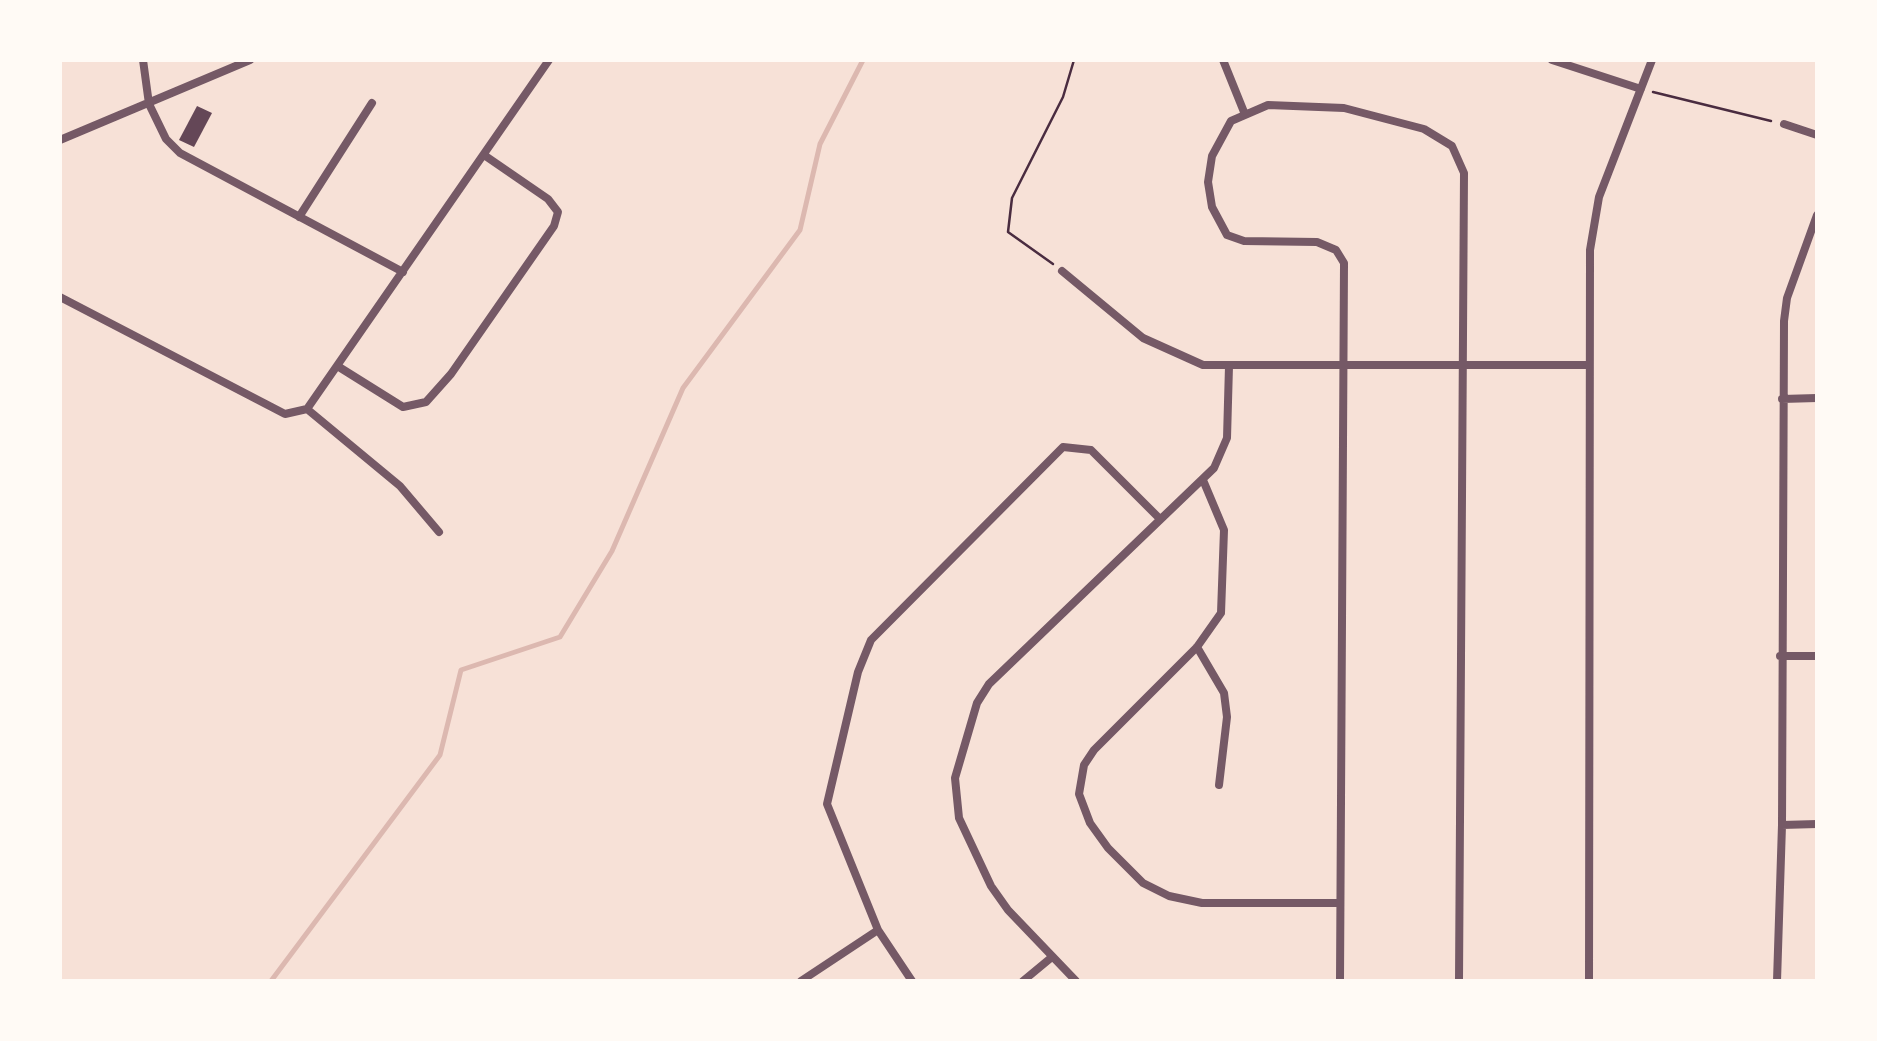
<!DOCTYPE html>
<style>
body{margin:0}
#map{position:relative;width:1877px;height:1041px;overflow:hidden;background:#f7e1d7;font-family:Figtree,sans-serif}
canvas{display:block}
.frame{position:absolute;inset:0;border:62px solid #fffaf5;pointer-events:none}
</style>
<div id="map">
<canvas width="1877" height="1041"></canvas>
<div class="frame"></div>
</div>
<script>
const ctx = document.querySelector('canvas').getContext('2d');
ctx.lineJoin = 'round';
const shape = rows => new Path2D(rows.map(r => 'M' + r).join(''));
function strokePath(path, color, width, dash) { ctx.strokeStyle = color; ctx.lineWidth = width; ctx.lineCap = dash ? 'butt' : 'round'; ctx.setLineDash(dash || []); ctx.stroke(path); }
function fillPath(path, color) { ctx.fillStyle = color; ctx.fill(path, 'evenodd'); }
const stream = shape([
 [271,981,440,755,461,670,560,637,612,551,683,388,800,230,820,144,863,60]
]);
const building = shape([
 [197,106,212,113,194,147,179,140]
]);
const path = shape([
 [1653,92,1771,121],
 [1053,264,1008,232,1012,198,1063,97,1074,60]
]);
const minor = shape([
 [143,60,149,104,166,139,180,153,403,272],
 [1223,60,1244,112],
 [1552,60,1641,89],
 [1784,124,1817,135],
 [60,140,250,60],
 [299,217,372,103],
 [1062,271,1143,338,1203,365,1588,365],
 [60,297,285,414,307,409],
 [339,367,403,407,426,402,451,374,554,226,558,212,548,199,484,155],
 [1782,399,1817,398],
 [307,409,549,60],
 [307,409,400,486,439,532],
 [1203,480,1224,530,1221,613,1197,647,1094,750,1084,765,1079,794,1090,823,1108,848,1143,883,1169,896,1202,903,1340,903],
 [1197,647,1224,693,1227,717,1219,785],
 [1780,656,1817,656],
 [1782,825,1817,824],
 [801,981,878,930],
 [912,981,878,930,827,804,858,672,871,640,1063,447,1091,450,1160,519],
 [1023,981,1052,957],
 [1076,981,1008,910,991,886,959,818,955,778,977,703,989,684,1214,468,1227,438,1229,366],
 [1340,981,1344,263,1336,250,1317,242,1244,241,1227,235,1212,207,1208,182,1212,156,1231,121,1268,105,1344,108,1424,129,1452,146,1464,173,1459,981],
 [1589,981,1590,250,1599,197,1652,60],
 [1777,981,1782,825,1784,321,1787,298,1817,215]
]);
strokePath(stream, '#dcb8b0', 5);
fillPath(building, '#644757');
strokePath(path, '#4a2c40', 2.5);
strokePath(minor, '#755966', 8);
</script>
